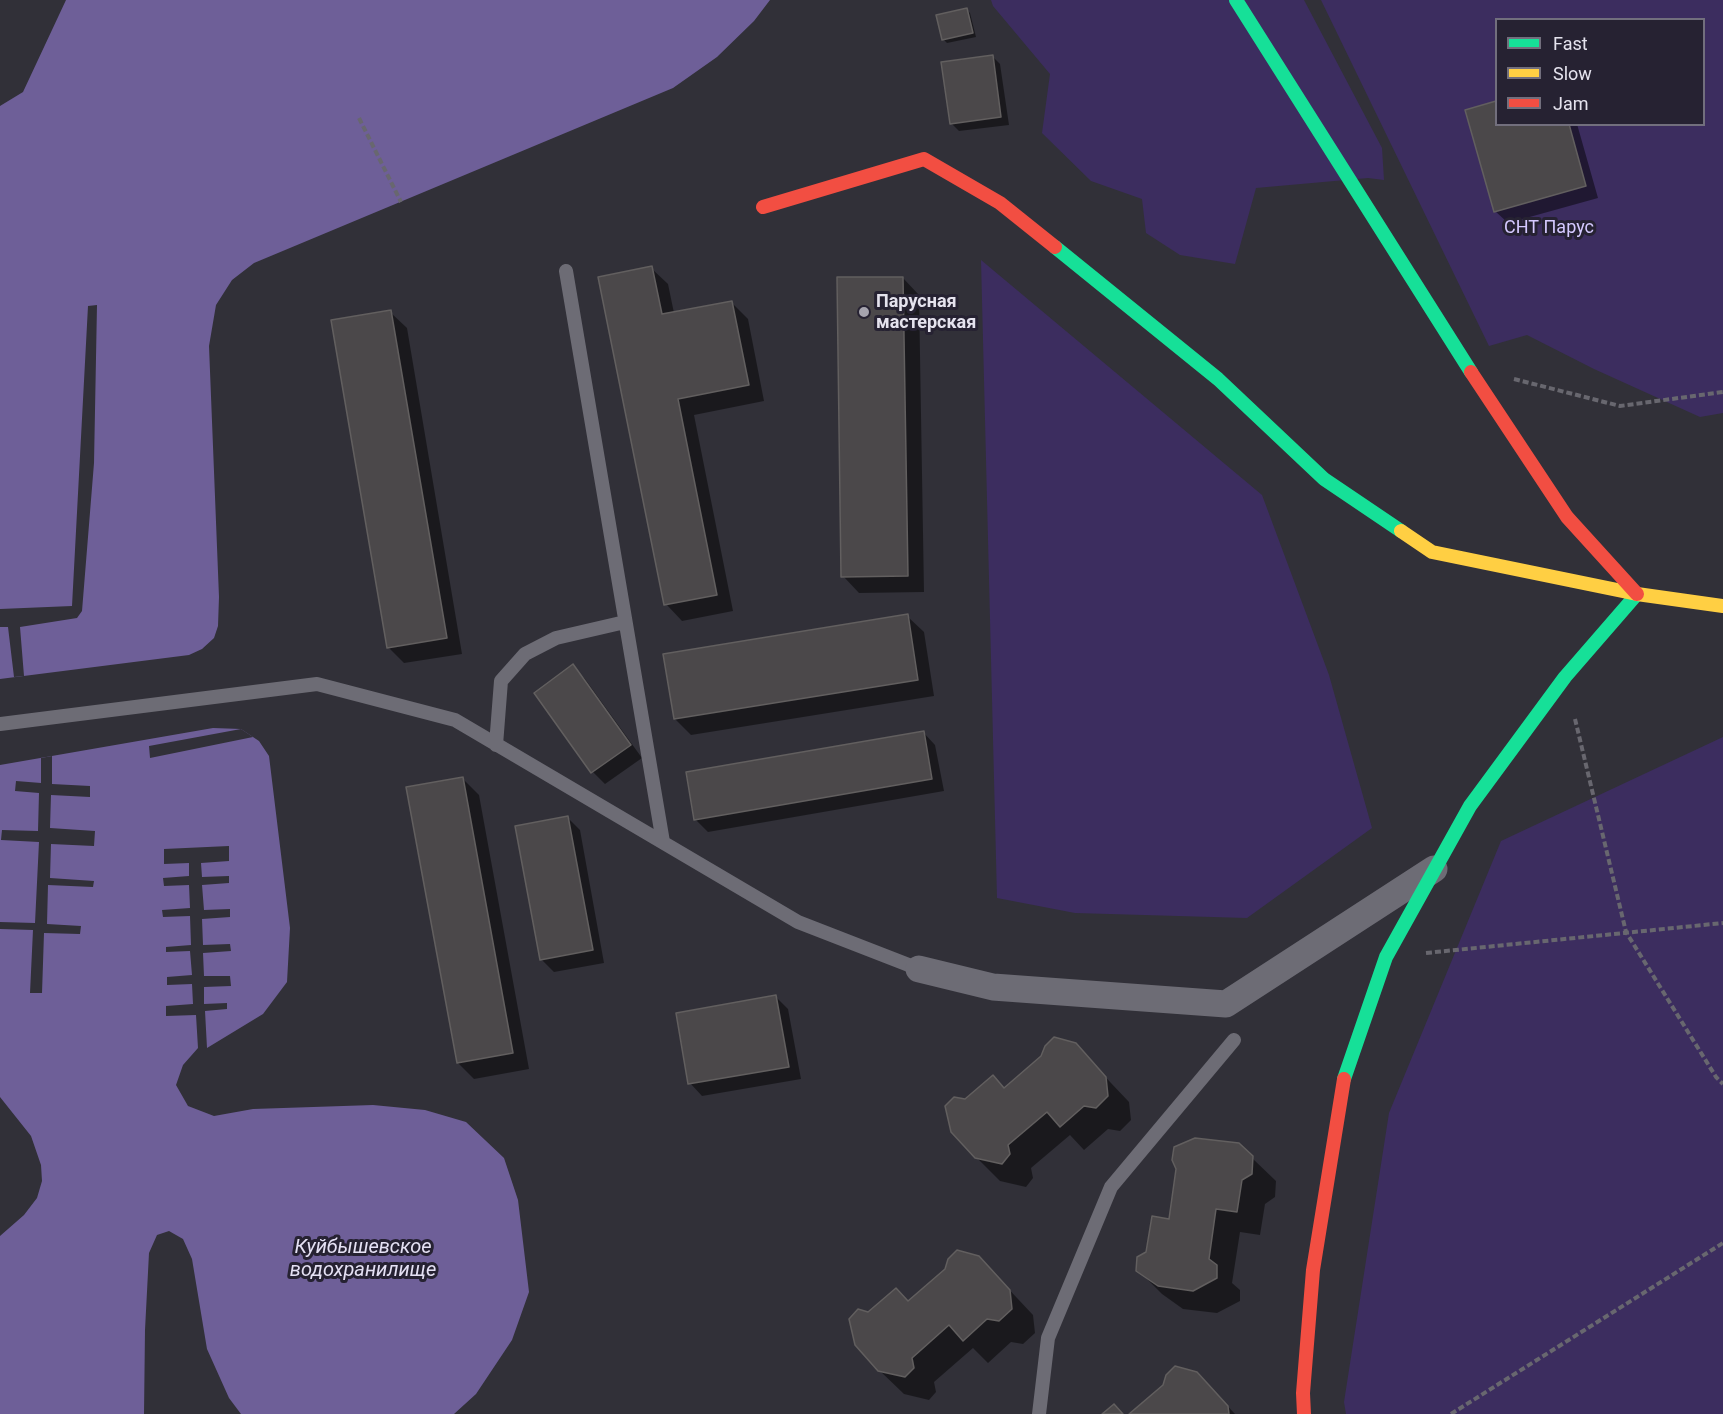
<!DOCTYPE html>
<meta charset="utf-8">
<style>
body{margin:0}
#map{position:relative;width:1723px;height:1414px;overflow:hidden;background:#313038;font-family:Roboto,sans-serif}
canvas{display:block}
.legend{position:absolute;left:1495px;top:18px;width:210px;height:108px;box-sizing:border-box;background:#262232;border:2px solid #726f7d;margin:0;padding:8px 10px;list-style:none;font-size:18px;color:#e5e3ee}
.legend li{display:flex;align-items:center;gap:12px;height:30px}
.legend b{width:30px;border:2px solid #726f7d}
</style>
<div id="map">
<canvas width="1723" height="1414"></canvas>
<ul class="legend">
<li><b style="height:8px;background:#16e098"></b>Fast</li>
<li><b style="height:8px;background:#ffcf43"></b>Slow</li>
<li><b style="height:8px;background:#f24e42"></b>Jam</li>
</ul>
</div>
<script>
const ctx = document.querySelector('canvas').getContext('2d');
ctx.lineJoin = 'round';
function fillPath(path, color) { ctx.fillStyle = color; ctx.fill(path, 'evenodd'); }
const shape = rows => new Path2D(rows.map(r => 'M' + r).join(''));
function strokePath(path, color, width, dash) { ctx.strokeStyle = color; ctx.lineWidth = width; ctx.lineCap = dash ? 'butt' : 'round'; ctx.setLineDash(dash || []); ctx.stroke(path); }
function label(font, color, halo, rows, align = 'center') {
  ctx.font = font + ' Roboto,sans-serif'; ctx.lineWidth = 6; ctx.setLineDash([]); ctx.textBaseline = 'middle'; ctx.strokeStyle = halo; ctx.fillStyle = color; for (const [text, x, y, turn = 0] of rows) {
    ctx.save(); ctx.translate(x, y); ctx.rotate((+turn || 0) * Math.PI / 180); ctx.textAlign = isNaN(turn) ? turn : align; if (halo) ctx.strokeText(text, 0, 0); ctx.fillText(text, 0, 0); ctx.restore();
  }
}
const green = shape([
 [991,0,1304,0,1382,148,1384,180,1368,178,1256,188,1235,264,1180,255,1146,233,1142,199,1091,181,1042,133,1050,74,993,6],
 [1321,0,1723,0,1723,413,1700,417,1594,369,1527,335,1489,346],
 [1496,20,1704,20,1704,124,1496,124],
 [981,260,1262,495,1329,675,1372,828,1247,918,1075,913,997,898],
 [1723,737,1723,1414,1346,1414,1344,1402,1389,1113,1501,841]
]);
const water = shape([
 [66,0,770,0,754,21,717,57,673,88,254,263,232,280,216,305,209,346,219,597,218,626,214,638,202,649,189,655,0,679,0,106,23,92],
 [213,728,241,729,259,741,269,756,290,928,287,982,263,1014,207,1048,198,1048,183,1065,176,1085,188,1106,214,1116,253,1109,373,1105,425,1110,466,1122,504,1158,518,1200,529,1292,512,1340,476,1394,454,1414,241,1414,229,1398,207,1349,192,1259,183,1239,169,1231,157,1235,149,1253,145,1330,144,1414,0,1414,0,1236,24,1215,37,1198,42,1181,41,1165,31,1136,0,1097,0,765]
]);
const pier = shape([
 [97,305,94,463,82,611,77,618,20,627,24,676,14,677,8,627,0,627,0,609,72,606,88,306],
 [241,729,253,737,150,758,149,746],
 [52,756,52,784,90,786,90,797,51,795,50,828,95,831,94,846,51,844,50,878,94,881,93,887,48,885,47,924,81,926,80,934,44,933,42,993,30,993,33,930,0,929,0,922,35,923,39,842,1,840,2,830,38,831,39,793,15,791,16,781,41,783,41,758],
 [229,846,229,861,201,863,202,877,229,876,229,883,202,885,204,910,230,909,230,917,202,919,203,945,230,944,231,951,203,953,204,976,230,976,231,986,204,987,204,1004,227,1003,227,1009,205,1011,207,1048,198,1048,196,1015,166,1016,166,1006,193,1004,192,984,167,985,167,977,192,975,190,951,166,952,166,947,191,945,190,916,163,917,162,910,190,908,189,885,164,886,163,878,189,876,189,863,164,864,164,849]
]);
const shadow = shape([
 [967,10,970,13,976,37,947,43,943,39],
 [992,56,1000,64,1009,125,959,131,951,123],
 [1496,103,1496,124,1577,124,1598,198,1508,223,1495,211,1467,111],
 [651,268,668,284,674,313,731,302,748,319,764,401,694,415,733,611,682,621,666,604],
 [903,278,919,295,924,592,859,593,843,576],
 [390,312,407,328,462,654,404,663,388,647],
 [907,616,924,632,934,696,691,735,675,719],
 [573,666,585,679,642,758,605,784,593,772,536,693],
 [923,732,935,745,944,791,708,832,696,820],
 [463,779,479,795,529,1069,474,1079,458,1063],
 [568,818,580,830,604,963,554,972,542,960],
 [776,997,788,1009,801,1079,702,1096,690,1083],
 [1075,1045,1129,1102,1131,1120,1120,1131,1108,1129,1084,1150,1070,1135,1031,1168,1033,1178,1026,1187,1000,1181,976,1157,965,1100,1005,1089],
 [1252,1158,1276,1181,1275,1197,1265,1204,1260,1235,1240,1232,1232,1283,1240,1290,1240,1301,1217,1313,1183,1309,1162,1294,1138,1270,1170,1220],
 [1002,1282,1033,1315,1035,1333,1023,1344,1011,1342,988,1363,973,1348,934,1382,936,1392,929,1400,904,1394,879,1370,869,1313],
 [1220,1398,1235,1414,1131,1414]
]);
const building = shape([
 [967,8,973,33,942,40,936,15,967,8],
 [993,55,1001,117,950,124,941,62,993,55],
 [1496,101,1496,124,1569,124,1586,186,1494,212,1465,110,1496,101],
 [652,266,662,314,732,301,749,385,678,399,717,595,664,605,598,277,652,266],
 [837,277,903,277,908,576,841,577,837,277],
 [391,310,447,638,387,648,331,320,391,310],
 [908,614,918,680,674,719,663,654,908,614],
 [573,664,631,745,591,773,534,693,573,664],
 [924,731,932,779,694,820,686,772,924,731],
 [463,777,513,1053,457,1063,406,787,463,777],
 [568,816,593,950,540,960,515,826,568,816],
 [776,995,789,1067,688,1084,676,1013,776,995],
 [1054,1037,1076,1043,1106,1077,1108,1096,1096,1108,1084,1106,1060,1127,1047,1112,1008,1145,1010,1154,1002,1164,975,1158,951,1132,945,1106,954,1097,965,1099,993,1075,1004,1088,1041,1056,1045,1046,1054,1037],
 [1195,1138,1239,1143,1253,1156,1252,1174,1242,1180,1237,1212,1216,1209,1209,1259,1217,1265,1217,1278,1193,1291,1158,1286,1136,1271,1137,1257,1146,1252,1152,1216,1169,1219,1176,1169,1172,1160,1174,1147,1195,1138],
 [957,1250,979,1256,1010,1290,1012,1309,999,1321,987,1319,963,1341,949,1325,912,1358,914,1368,905,1377,878,1371,855,1345,849,1319,858,1309,868,1312,896,1288,908,1301,945,1269,948,1259,957,1250],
 [1175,1366,1197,1372,1228,1406,1229,1414,1129,1414,1163,1385,1166,1375,1175,1366],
 [1114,1404,1123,1414,1102,1414,1114,1404]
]);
const path = shape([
 [359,118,401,202],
 [1514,379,1620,406,1723,392],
 [1575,719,1626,932,1716,1077,1723,1084],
 [1426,953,1723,923],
 [1451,1414,1723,1243]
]);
const lane = shape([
 [566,271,663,842],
 [0,724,317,684,455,720,798,922,919,969],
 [496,745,501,681,525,654,556,638,625,622],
 [1039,1414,1048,1338,1111,1187,1234,1040]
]);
const street = shape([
 [919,969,993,987,1226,1004,1434,869]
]);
const fast = shape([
 [1236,0,1471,372],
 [1055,247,1218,379,1324,479,1401,531],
 [1344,1079,1386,957,1470,806,1565,677,1637,594]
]);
const slow = shape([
 [1401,531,1432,552,1637,594,1723,606]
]);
const jam = shape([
 [763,207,924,159,1000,203,1055,247],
 [1471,372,1567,517,1637,594],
 [1304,1414,1303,1393,1313,1270,1344,1079]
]);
const markers = [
 [864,312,6,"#a6a4ae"]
];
const parkNames = [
 ["СНТ Парус",1549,228]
];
const poiNames = [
 ["Парусная",876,302],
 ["мастерская",876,323]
];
const waterNames = [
 ["Куйбышевское",363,1248],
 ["водохранилище",363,1271]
];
fillPath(green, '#3c2d5f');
fillPath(water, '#6e5f98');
fillPath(pier, '#313038');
fillPath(shadow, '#0007');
fillPath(building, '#4b484a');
strokePath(building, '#625f5f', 1.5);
strokePath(path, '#68676f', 4, [6, 3]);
strokePath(lane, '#6d6c75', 14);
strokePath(street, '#6d6c75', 27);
strokePath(fast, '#16e098', 14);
strokePath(slow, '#ffcf43', 14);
strokePath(jam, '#f24e42', 14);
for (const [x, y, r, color] of markers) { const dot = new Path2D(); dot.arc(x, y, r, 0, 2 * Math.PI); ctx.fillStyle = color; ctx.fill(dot); strokePath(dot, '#262232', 2); }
label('18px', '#d5c9ff', '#262232', parkNames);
label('bold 18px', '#e5e3ee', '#262232', poiNames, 'left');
label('italic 20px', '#e5e1f4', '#262232', waterNames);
</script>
